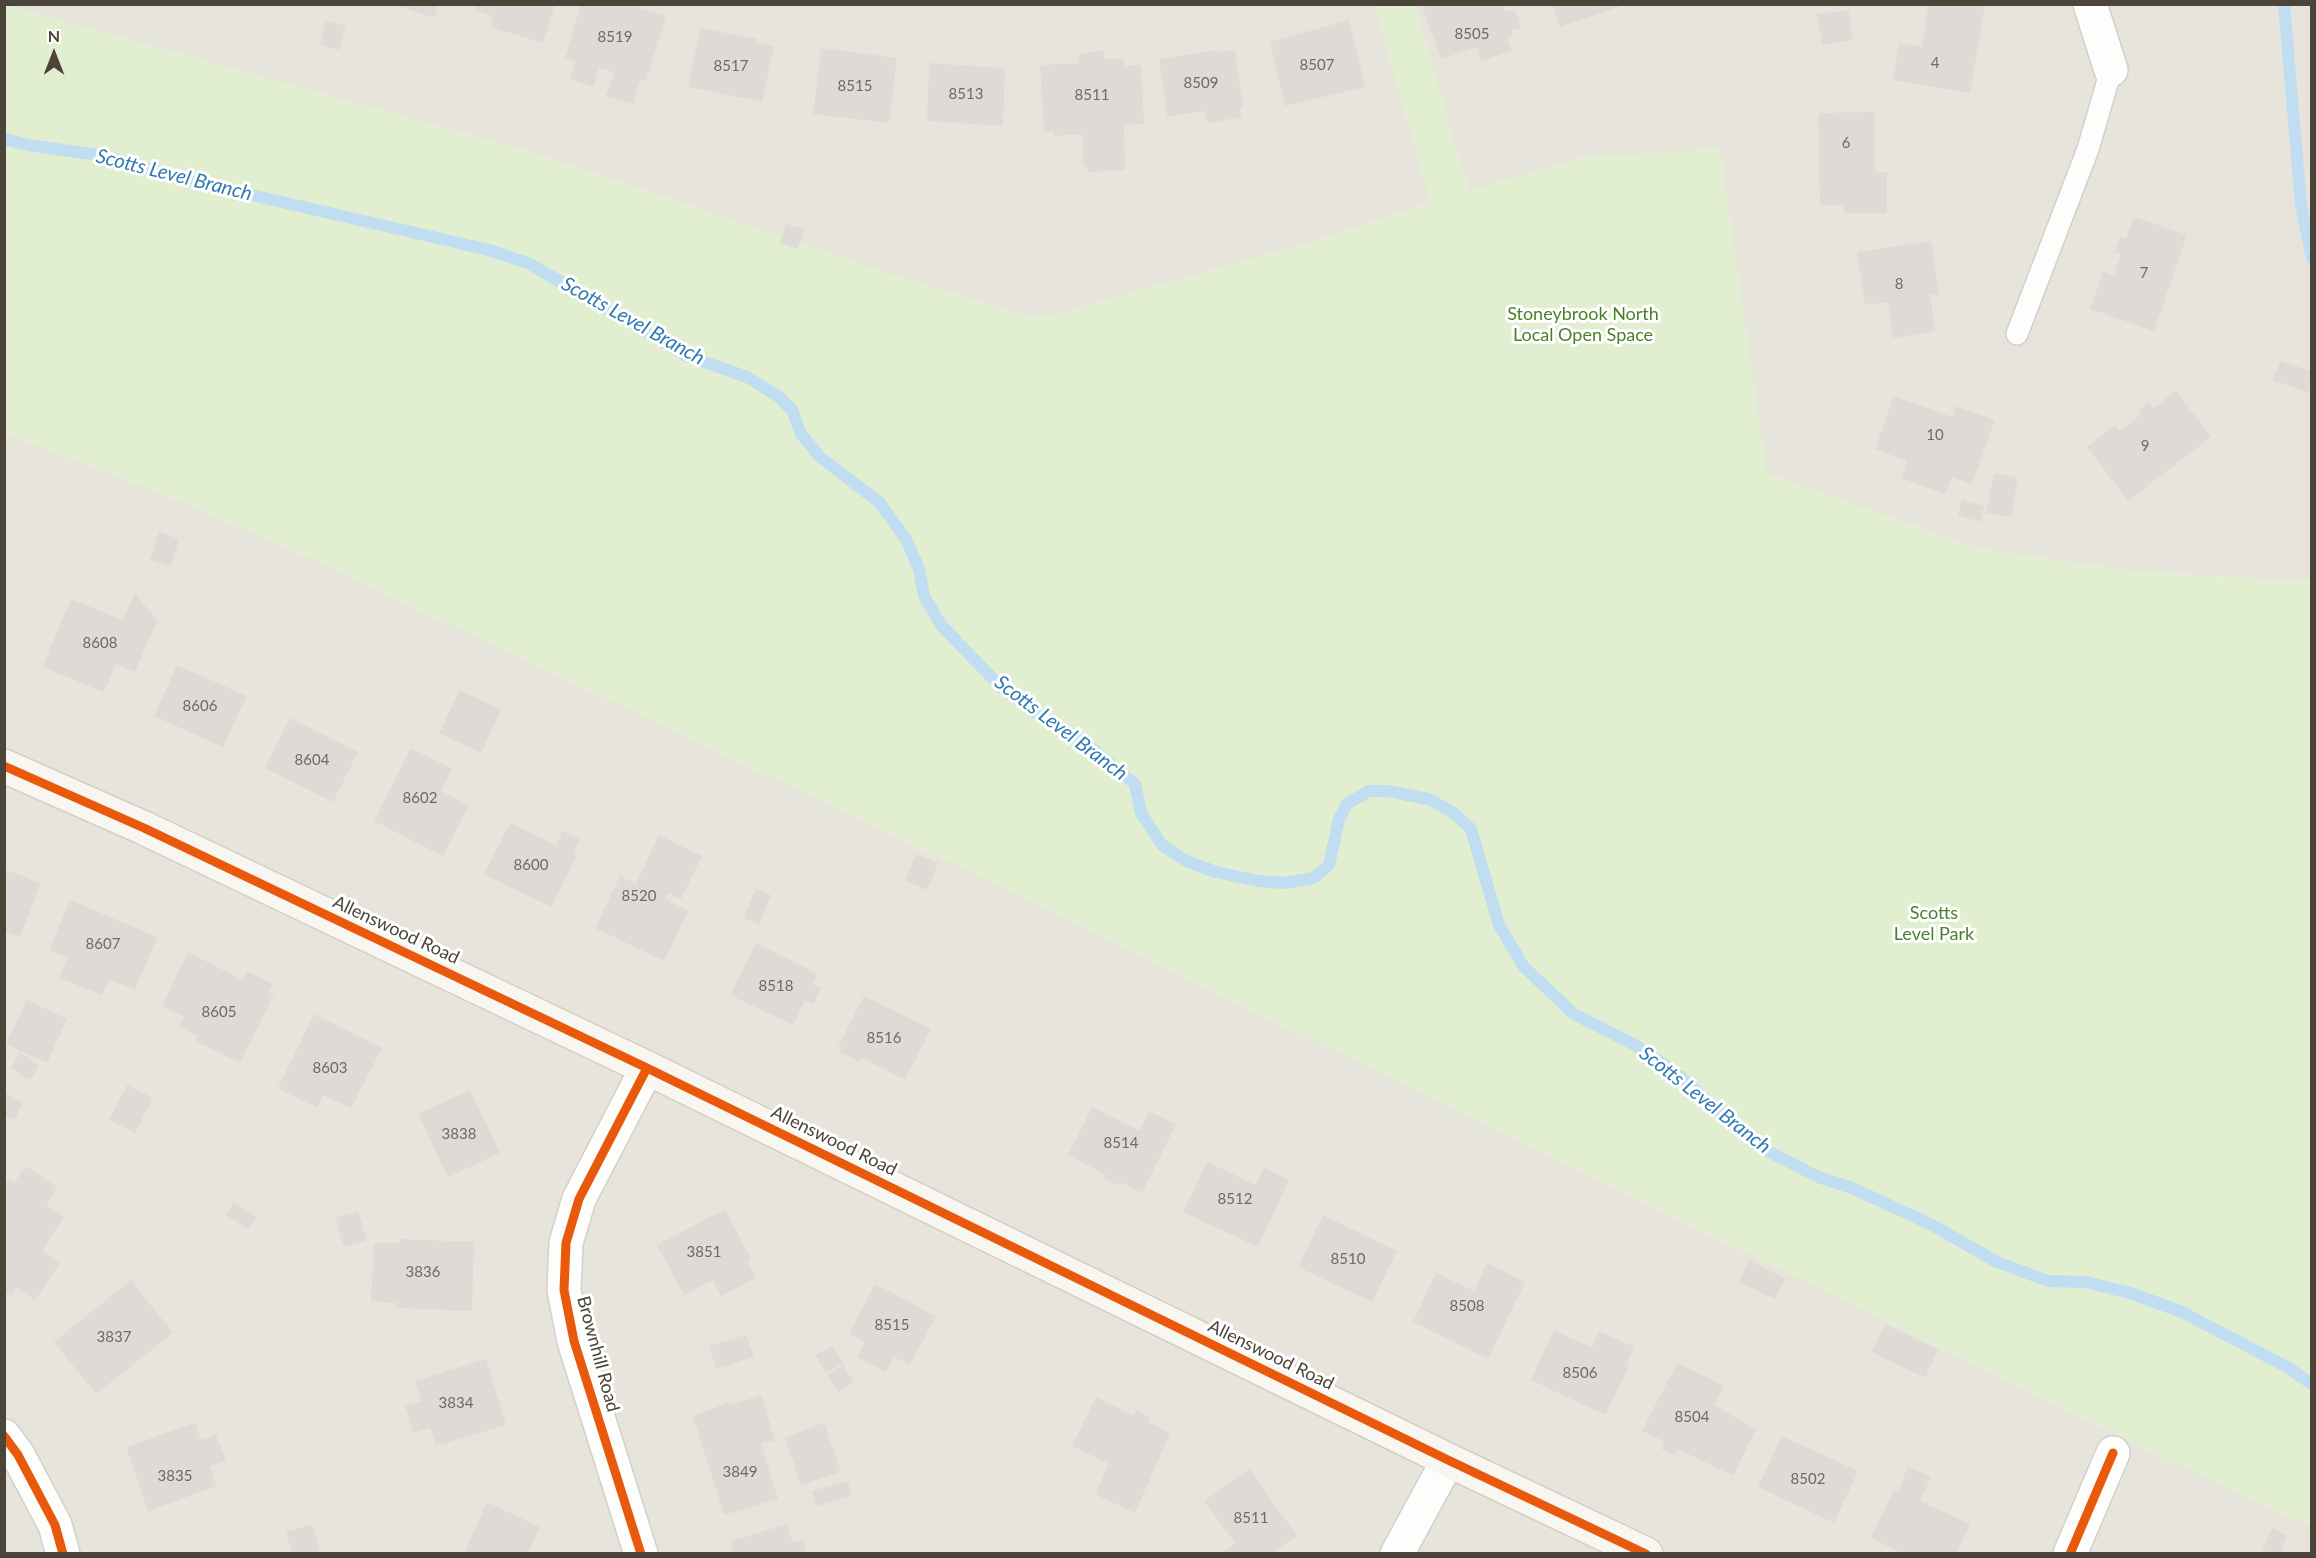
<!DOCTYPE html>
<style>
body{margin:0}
#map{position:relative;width:2316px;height:1558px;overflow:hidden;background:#f4f2ee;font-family:Lato,sans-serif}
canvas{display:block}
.frame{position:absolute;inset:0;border:6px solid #4b4439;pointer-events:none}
.north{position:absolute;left:24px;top:24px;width:60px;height:60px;-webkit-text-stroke:4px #fff;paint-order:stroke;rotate:0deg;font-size:16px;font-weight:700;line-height:24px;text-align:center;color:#4b4439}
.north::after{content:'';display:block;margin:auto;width:21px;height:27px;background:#4b4439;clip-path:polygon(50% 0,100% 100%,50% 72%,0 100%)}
</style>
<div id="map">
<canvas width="2316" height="1558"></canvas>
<div class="frame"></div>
<div class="north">N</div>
</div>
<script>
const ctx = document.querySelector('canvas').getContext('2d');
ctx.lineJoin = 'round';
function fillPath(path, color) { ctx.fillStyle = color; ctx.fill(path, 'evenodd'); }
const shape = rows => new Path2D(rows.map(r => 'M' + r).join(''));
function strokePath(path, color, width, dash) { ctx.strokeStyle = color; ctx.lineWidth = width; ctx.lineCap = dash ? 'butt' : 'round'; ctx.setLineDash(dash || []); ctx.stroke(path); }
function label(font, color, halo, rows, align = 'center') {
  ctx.font = font + ' Lato,sans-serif'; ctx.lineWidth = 6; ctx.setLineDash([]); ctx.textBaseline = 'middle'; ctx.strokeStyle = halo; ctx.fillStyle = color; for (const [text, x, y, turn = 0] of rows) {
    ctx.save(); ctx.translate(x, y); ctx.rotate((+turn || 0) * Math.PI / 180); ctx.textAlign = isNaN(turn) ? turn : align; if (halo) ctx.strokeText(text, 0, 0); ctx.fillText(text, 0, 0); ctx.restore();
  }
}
const residential = shape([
 [4,5,1375,5,1431,203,1302,245,1039,319,904,279,534,153],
 [1414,5,2311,5,2311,582,2132,571,1979,549,1767,474,1580,158,1469,192],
 [5,433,179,500,315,560,961,867,2249,1499,2312,1526,2311,1554,5,1554]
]);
const green = shape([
 [5,5,534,153,904,279,1039,319,1302,245,1431,203,1375,5,1414,5,1469,191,1580,158,1720,148,1767,474,1979,549,2132,571,2311,582,2311,1526,2249,1499,961,867,315,560,179,500,5,433]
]);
const stream = shape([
 [2284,4,2301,205,2312,258],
 [4,139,28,145,105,156,191,181,489,250,530,264,687,356,747,377,779,397,792,410,801,434,820,457,879,502,906,539,919,569,924,596,941,625,1003,689,1034,712,1083,741,1135,784,1141,813,1162,845,1186,861,1216,872,1258,881,1284,883,1314,878,1329,865,1339,819,1347,804,1369,791,1388,791,1428,799,1451,811,1471,829,1499,925,1524,967,1574,1014,1635,1045,1675,1072,1756,1145,1818,1177,1852,1188,1930,1224,1997,1262,2048,1281,2086,1282,2133,1294,2182,1312,2287,1367,2312,1384]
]);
const building = shape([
 [392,4,438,4,434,18],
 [477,4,555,4,543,43,490,27,493,16,475,10],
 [581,4,640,4,639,8,666,16,646,81,640,80,633,104,606,96,614,72,599,68,593,87,570,79,576,61,565,58],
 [1421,4,1503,4,1505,12,1515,9,1521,28,1511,31,1512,36,1507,38,1512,51,1481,61,1477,47,1441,59],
 [1552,4,1625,4,1625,5,1560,27],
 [1928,4,1985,4,1970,93,1893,80,1899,43,1922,47],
 [1849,10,1853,40,1822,45,1817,14],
 [1349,20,1365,87,1285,106,1270,42],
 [326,21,346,26,339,50,320,45],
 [700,28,757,39,756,42,774,46,762,102,688,87],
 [821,48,897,58,889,123,813,114],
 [1104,50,1105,59,1124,58,1124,66,1141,65,1144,124,1124,125,1125,170,1088,172,1088,167,1084,167,1082,134,1054,136,1054,131,1044,132,1040,65,1079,63,1078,54],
 [1216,50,1217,53,1235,50,1243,107,1240,108,1242,117,1207,123,1205,111,1167,117,1159,59],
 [929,63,1005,68,1003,126,927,121],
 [1874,112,1875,172,1887,172,1887,213,1844,213,1844,205,1820,205,1818,113],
 [2134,217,2187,235,2154,331,2090,309,2103,271,2114,275,2121,254,2114,252,2120,237,2126,239],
 [786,224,804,229,798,249,780,243],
 [1931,241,1939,294,1930,295,1935,331,1893,338,1888,302,1865,305,1857,252],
 [2280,361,2312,371,2309,393,2273,380],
 [2176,391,2211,437,2128,501,2087,447,2115,425,2120,431,2141,414,2138,410,2149,402,2154,408],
 [1894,396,1952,417,1956,406,1995,420,1972,484,1952,477,1945,494,1901,478,1907,461,1875,449],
 [1994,473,2018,478,2011,517,1986,513],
 [1962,500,1985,506,1980,522,1958,515],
 [159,532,179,539,171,567,150,560],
 [135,593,157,621,135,672,116,664,104,692,42,667,71,599,123,620],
 [177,665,247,696,223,747,154,716],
 [460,690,501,710,481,753,439,733],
 [290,718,358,752,333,802,265,768],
 [411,748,452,769,441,791,469,805,443,856,374,821],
 [510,823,556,845,563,830,580,839,573,854,577,856,551,907,484,874],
 [659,835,702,856,681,899,668,893,665,899,688,911,664,961,595,928,620,876,636,884],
 [916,854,938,863,927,890,905,881],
 [4,869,41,883,20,937,4,931],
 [756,889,771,895,759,925,743,918],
 [70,900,157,937,135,990,109,979,102,995,59,978,67,958,49,950],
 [756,943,818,974,813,984,821,988,813,1004,805,1001,793,1025,730,995],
 [188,952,243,980,247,971,273,984,269,993,274,995,240,1063,195,1041,197,1036,179,1027,184,1017,162,1006],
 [864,996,931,1029,905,1080,862,1058,860,1062,840,1052,841,1048,838,1047],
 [27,1000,67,1019,47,1063,6,1044],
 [314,1014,382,1048,351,1108,323,1095,317,1108,278,1088],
 [20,1053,39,1065,30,1080,11,1068],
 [127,1085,153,1098,135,1133,109,1120],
 [470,1090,500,1153,448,1177,418,1114],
 [4,1092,23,1103,14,1120,4,1115],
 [1092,1107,1140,1131,1149,1111,1176,1124,1142,1193,1120,1182,1119,1185,1104,1179,1106,1175,1068,1155],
 [1207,1162,1256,1185,1264,1168,1289,1180,1258,1247,1183,1212],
 [26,1166,58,1188,46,1205,64,1217,42,1250,60,1263,35,1300,17,1287,11,1296,4,1292,4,1186,9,1179,14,1183],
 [234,1202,257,1217,248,1229,226,1215],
 [725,1209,751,1259,747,1262,756,1278,721,1296,713,1280,684,1295,657,1245],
 [358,1211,367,1240,344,1247,335,1218],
 [1323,1215,1397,1251,1372,1302,1298,1267],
 [400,1239,474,1242,472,1311,396,1308,397,1303,371,1301,374,1243,400,1243],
 [1749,1260,1785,1278,1775,1299,1739,1282],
 [1487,1263,1525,1282,1488,1359,1413,1322,1436,1273,1474,1291],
 [131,1280,173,1333,96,1394,54,1342],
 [875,1284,936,1316,910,1365,894,1357,886,1372,857,1357,865,1342,849,1334],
 [1885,1324,1938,1350,1925,1378,1872,1352],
 [1554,1330,1592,1348,1599,1331,1634,1347,1626,1364,1629,1366,1605,1415,1531,1380],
 [746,1335,754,1357,716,1369,709,1346],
 [833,1346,843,1363,826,1373,816,1355],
 [486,1359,506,1425,436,1446,430,1428,414,1433,405,1406,421,1401,415,1381],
 [1677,1363,1724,1386,1714,1405,1756,1429,1733,1476,1678,1449,1675,1455,1661,1449,1665,1442,1642,1431],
 [843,1365,854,1382,838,1392,827,1375],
 [761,1395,775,1440,761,1444,778,1499,724,1515,693,1416,730,1402,731,1405],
 [1096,1397,1134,1416,1137,1410,1150,1417,1148,1422,1170,1433,1135,1513,1095,1494,1109,1464,1072,1446],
 [195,1423,201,1440,216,1435,226,1461,210,1466,217,1486,148,1511,126,1447],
 [824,1423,841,1472,801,1485,785,1437],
 [1782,1436,1858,1471,1834,1523,1758,1487],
 [1908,1467,1931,1477,1920,1501,1970,1524,1957,1554,1904,1554,1871,1538,1894,1489,1898,1491],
 [1249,1469,1297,1536,1271,1554,1221,1554,1235,1543,1204,1501],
 [848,1481,851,1496,816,1506,812,1491],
 [487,1502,540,1527,527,1554,464,1554],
 [312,1524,321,1554,292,1554,286,1532],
 [787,1524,793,1543,803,1539,807,1554,725,1554,733,1550,731,1541],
 [2272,1528,2287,1535,2280,1554,2262,1551]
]);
const lane = shape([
 [2017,334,2088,149,2111,70]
]);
const street = shape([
 [2090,4,2111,70],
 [4,1436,18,1455,55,1525,63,1554],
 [641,1554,574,1341,564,1290,566,1243,579,1199,647,1068],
 [1397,1554,1448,1460],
 [2070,1554,2113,1453]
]);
const secondary = shape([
 [4,766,144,828,647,1068,1448,1460,1646,1554]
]);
const cycleway = shape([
 [4,766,144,828,647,1068,1448,1460,1646,1554],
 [4,1436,18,1455,55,1525,63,1554],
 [641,1554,574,1341,564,1290,566,1243,579,1199,647,1068],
 [2070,1554,2113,1453]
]);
const numberNames = [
 ["8505",1472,34],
 ["8519",615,37],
 ["4",1935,63],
 ["8507",1317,65],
 ["8517",731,66],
 ["8509",1201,83],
 ["8515",855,86],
 ["8513",966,94],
 ["8511",1092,95],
 ["6",1846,143],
 ["7",2144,273],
 ["8",1899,284],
 ["10",1935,435],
 ["9",2145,446],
 ["8608",100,643],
 ["8606",200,706],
 ["8604",312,760],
 ["8602",420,798],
 ["8600",531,865],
 ["8520",639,896],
 ["8607",103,944],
 ["8518",776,986],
 ["8605",219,1012],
 ["8516",884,1038],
 ["8603",330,1068],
 ["3838",459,1134],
 ["8514",1121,1143],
 ["8512",1235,1199],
 ["3851",704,1252],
 ["8510",1348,1259],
 ["3836",423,1272],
 ["8508",1467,1306],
 ["8515",892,1325],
 ["3837",114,1337],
 ["8506",1580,1373],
 ["3834",456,1403],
 ["8504",1692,1417],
 ["3849",740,1472],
 ["3835",175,1476],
 ["8502",1808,1479],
 ["8511",1251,1518]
];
const parkNames = [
 ["Stoneybrook North",1583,314],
 ["Local Open Space",1583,335],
 ["Scotts",1934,913],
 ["Level Park",1934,934]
];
const streetNames = [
 ["Allenswood Road",396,930,25],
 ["Allenswood Road",834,1141,26],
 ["Brownhill Road",598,1354,75],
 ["Allenswood Road",1271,1355,26]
];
const waterNames = [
 ["Scotts Level Branch",174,175,14],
 ["Scotts Level Branch",633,321,29],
 ["Scotts Level Branch",1061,728,37],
 ["Scotts Level Branch",1705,1100,38]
];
fillPath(residential, '#e7e4dc');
fillPath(green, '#e1eecf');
strokePath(stream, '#c0ddf1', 12);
fillPath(building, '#dedbd6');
strokePath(lane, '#d2d0cb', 24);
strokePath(street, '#d2d0cb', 36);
strokePath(secondary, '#d3cfc5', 36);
strokePath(lane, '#fdfdfc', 21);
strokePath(street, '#fdfdfc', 33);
strokePath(secondary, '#f7f6f1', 33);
strokePath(cycleway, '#e8590c', 9);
label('15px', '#706a61', null, numberNames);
label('18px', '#4a7f2a', '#fff', parkNames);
label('18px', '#4b4439', '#fff', streetNames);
label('italic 20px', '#2e7ab2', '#fff', waterNames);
</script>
